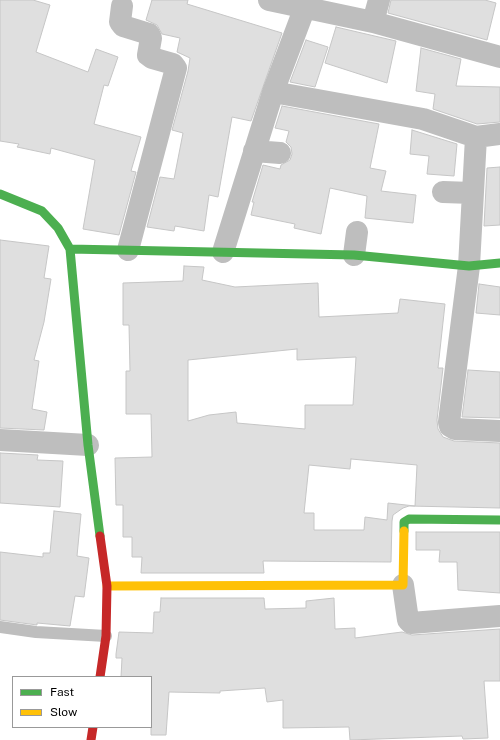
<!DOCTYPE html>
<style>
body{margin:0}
#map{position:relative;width:500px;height:740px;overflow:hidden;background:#fff;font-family:"Public Sans",sans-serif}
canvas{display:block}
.legend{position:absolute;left:12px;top:676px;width:140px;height:52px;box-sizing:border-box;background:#fff;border:1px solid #999;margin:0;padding:5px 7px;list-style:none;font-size:12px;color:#000}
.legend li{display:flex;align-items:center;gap:8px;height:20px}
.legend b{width:20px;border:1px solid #999}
</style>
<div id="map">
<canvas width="500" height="740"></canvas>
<ul class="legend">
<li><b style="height:5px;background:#4caf50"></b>Fast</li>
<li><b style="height:5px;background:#ffc107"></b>Slow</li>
</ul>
</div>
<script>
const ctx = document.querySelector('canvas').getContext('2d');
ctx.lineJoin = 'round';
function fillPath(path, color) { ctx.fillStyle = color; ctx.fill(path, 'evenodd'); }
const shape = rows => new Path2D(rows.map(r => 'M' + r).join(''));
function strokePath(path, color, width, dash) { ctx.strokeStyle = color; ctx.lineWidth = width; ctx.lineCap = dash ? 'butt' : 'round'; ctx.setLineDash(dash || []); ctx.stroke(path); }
const building = shape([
 [0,0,33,0,50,5,36,52,88,72,96,49,118,57,108,86,104,85,94,124,141,137,131,171,136,172,119,235,83,229,95,160,51,148,50,154,17,147,19,144,0,141,0,0],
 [152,0,188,0,187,4,282,33,251,121,232,117,218,197,209,195,204,231,175,226,174,231,147,227,160,177,174,179,183,133,172,130,188,71,190,58,177,52,180,38,162,34,157,25,146,20,152,0],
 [391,0,485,0,496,3,487,40,388,13,391,0],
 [336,27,396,41,387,83,325,63,336,27],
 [306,40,328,47,315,87,290,82,306,40],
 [421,48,461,59,456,86,500,87,500,122,477,124,433,109,435,94,416,91,421,48],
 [282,106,379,124,370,168,386,171,381,191,416,195,413,223,365,218,367,196,330,188,321,234,294,228,295,224,251,215,254,202,252,202,263,165,280,169,281,165,290,160,292,154,291,147,286,142,289,131,275,128,282,106],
 [412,130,457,144,454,176,427,174,429,156,410,154,412,130],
 [500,167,500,225,484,226,487,168,500,167],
 [0,240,49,246,44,278,51,279,44,322,34,360,39,361,32,409,47,412,44,430,0,428,0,240],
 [184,266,204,267,202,280,235,287,318,283,319,317,398,313,400,299,445,304,438,368,443,368,437,420,438,429,443,437,454,441,500,443,500,508,409,506,403,508,393,515,392,521,391,562,263,561,264,573,141,573,142,557,132,557,132,537,123,537,123,505,116,505,115,458,152,457,151,414,126,414,126,371,130,371,129,325,123,325,123,283,183,281,184,266],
 [297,349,297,360,356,357,353,405,305,405,305,429,237,423,236,412,209,415,188,421,188,360,297,349],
 [351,459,417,465,415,506,388,503,387,520,365,517,364,530,314,530,314,513,304,513,309,465,350,469,351,459],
 [479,284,500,287,500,315,476,313,479,284],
 [468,370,500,372,500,418,462,417,468,370],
 [0,453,38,455,37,460,63,461,60,507,0,503,0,453],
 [54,511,81,514,77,556,89,558,84,597,75,596,70,626,37,623,37,625,0,620,0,552,43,557,43,553,50,553,54,511],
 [416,532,500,532,500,593,458,590,457,562,439,562,440,550,416,550,416,532],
 [161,598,264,598,265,609,306,608,306,601,334,598,335,629,355,628,355,638,402,632,412,635,500,629,500,681,484,681,488,738,463,739,462,736,350,740,349,727,283,728,283,700,267,702,265,688,220,691,220,693,169,692,166,735,151,735,151,677,121,677,122,658,116,658,116,654,119,632,153,633,154,612,160,612,161,598]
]);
const lane = shape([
 [0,627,36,632,106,636]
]);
const street = shape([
 [269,0,373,22,500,57],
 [122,6,120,22,123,26,149,34,151,38,148,55,152,58,173,64,176,68,128,250],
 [373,22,379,0],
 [273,92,305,7],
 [500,134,476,137,469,266,449,422,450,426,455,429,500,431],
 [254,151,280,153],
 [443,192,472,193],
 [223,252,273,92,423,119,476,137],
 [354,255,357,232],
 [0,440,88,445],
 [403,585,408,620,411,623,500,616]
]);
const fast = shape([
 [0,194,42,211,58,228,70,249,88,445,100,536],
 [70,249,354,255,469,266,500,263],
 [404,531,404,522,409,519,500,520]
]);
const slow = shape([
 [107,586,403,585,404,531]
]);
const jam = shape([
 [100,677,106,636,107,586,100,536],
 [91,740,93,727]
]);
fillPath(building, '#dfdfdf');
strokePath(building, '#c6c6c6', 1);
strokePath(lane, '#bebebe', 12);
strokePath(street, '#bebebe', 22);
strokePath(fast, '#4caf50', 9);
strokePath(slow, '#ffc107', 9);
strokePath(jam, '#c62828', 9);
</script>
